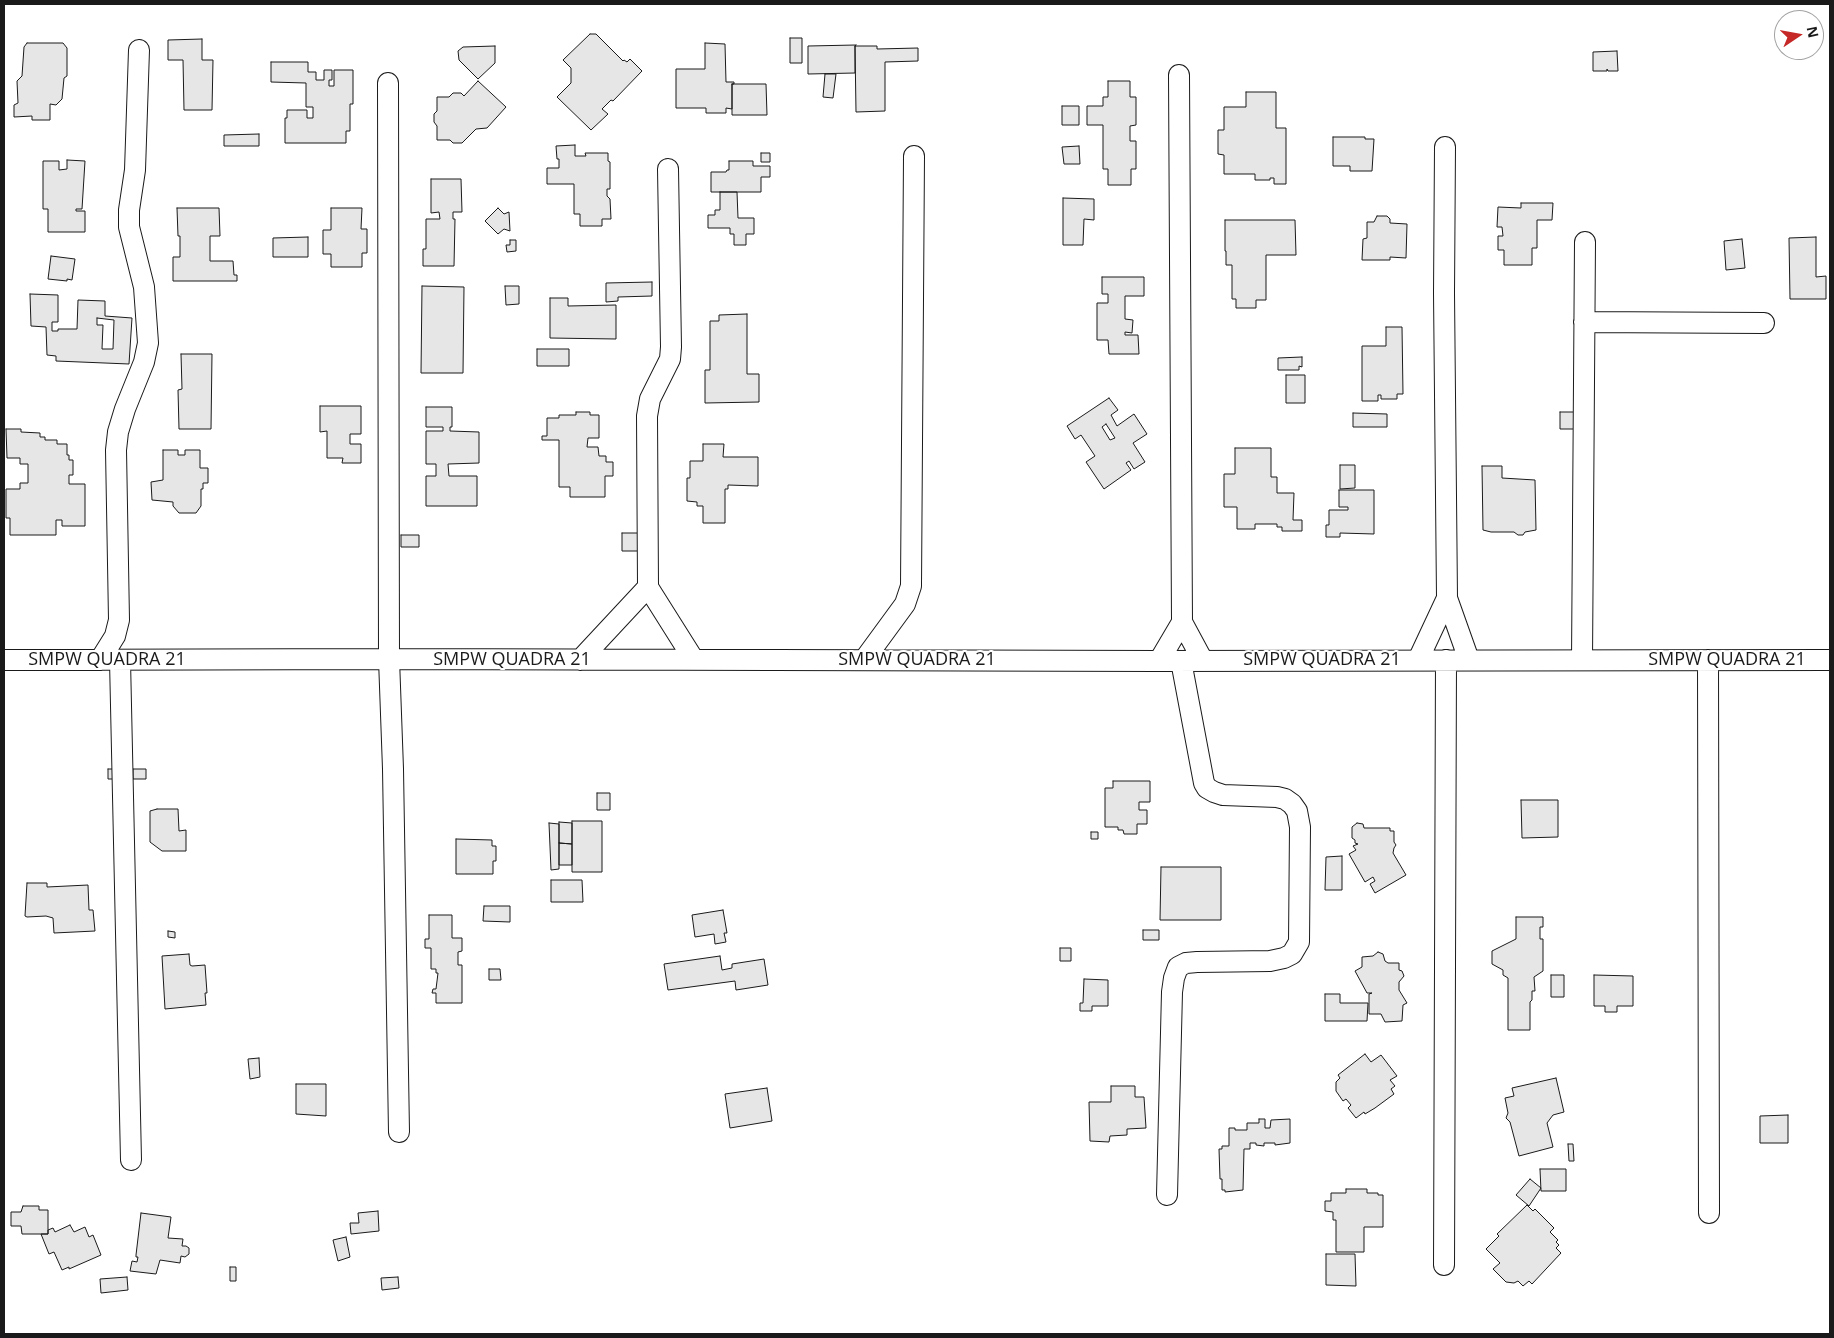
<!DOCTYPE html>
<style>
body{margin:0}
#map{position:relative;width:1834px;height:1338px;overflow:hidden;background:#fff;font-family:"Open Sans",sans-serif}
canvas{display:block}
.frame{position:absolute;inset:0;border:5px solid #1a1a1a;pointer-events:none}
.north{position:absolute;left:1774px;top:10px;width:50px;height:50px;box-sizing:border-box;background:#fff;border:1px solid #a3a3a3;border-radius:50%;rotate:78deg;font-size:14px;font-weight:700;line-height:20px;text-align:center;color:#1a1a1a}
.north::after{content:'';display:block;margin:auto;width:18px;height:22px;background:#c62828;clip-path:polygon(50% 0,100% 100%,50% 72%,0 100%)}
</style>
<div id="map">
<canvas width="1834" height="1338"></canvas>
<div class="frame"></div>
<div class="north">N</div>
</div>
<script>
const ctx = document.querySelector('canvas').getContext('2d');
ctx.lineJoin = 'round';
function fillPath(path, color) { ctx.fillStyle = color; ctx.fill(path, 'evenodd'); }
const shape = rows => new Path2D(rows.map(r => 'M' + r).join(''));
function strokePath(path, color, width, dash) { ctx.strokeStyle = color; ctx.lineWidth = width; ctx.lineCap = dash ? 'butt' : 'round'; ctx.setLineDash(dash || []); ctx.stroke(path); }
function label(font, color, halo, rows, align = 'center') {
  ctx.font = font + ' "Open Sans",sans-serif'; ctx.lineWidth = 4; ctx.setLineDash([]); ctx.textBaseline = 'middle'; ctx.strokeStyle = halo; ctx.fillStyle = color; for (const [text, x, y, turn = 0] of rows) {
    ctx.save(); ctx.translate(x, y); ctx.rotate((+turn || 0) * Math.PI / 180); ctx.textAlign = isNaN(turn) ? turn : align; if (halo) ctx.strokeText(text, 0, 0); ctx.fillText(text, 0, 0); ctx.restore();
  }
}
const building = shape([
 [590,34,596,34,623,61,624,60,627,62,630,59,642,71,613,101,611,100,602,109,608,114,591,130,557,97,571,83,571,68,563,60,590,34],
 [790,38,802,38,802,63,790,63,790,38],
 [202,39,202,60,213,60,212,110,184,110,183,60,168,60,168,40,202,39],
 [27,43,63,43,67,48,67,76,64,78,62,99,56,105,50,104,50,120,32,120,32,116,14,117,14,105,18,103,17,81,22,76,24,47,27,43],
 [705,43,725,44,726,82,734,82,734,84,732,84,732,109,726,108,726,113,706,113,706,108,676,108,676,69,705,69,705,43],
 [856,45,855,46,855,73,808,74,808,46,856,45],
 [495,46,495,63,478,79,459,60,458,51,463,47,495,46],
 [855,46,877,46,877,49,918,48,918,61,885,62,885,111,856,112,855,46],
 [1617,51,1618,71,1608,71,1607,69,1607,71,1593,71,1593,52,1617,51],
 [271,62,308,62,308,72,316,72,316,80,324,80,324,70,332,70,332,80,329,80,329,86,334,86,334,70,353,70,353,104,350,104,350,131,346,131,346,143,285,143,285,118,287,118,287,110,307,110,307,118,313,118,313,107,306,107,306,83,271,82,271,62],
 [825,74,836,74,833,98,823,97,825,74],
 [478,81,506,107,487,128,476,129,462,143,453,143,450,140,437,140,437,126,434,122,434,114,437,111,437,97,449,97,453,93,461,93,464,96,478,81],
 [1108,81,1130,81,1130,97,1136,97,1136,125,1130,126,1130,141,1136,141,1136,169,1131,169,1131,185,1108,185,1108,169,1103,169,1103,125,1087,125,1087,106,1103,106,1103,97,1108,97,1108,81],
 [732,84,766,84,767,115,732,115,732,84],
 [1246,92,1276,92,1276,128,1286,128,1286,184,1274,184,1274,178,1270,178,1270,180,1255,180,1255,174,1224,174,1224,155,1218,154,1218,130,1224,130,1224,107,1246,107,1246,92],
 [1062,106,1079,106,1079,125,1062,125,1062,106],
 [259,134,259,146,224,146,224,135,259,134],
 [1333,137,1365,137,1365,139,1374,139,1372,171,1350,171,1350,166,1333,166,1333,137],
 [575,145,575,156,586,156,585,153,608,153,608,161,610,162,610,189,607,189,607,196,610,199,611,219,602,219,602,226,580,226,580,214,574,214,574,184,547,184,547,168,559,168,559,159,557,159,556,146,575,145],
 [1079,146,1080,164,1064,164,1062,147,1079,146],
 [761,153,770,153,770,162,761,162,761,153],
 [67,160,85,161,82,209,76,209,76,211,85,211,85,232,48,232,48,209,43,209,43,161,59,161,59,170,67,169,67,160],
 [729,161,753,161,753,166,770,166,770,177,761,177,761,192,711,192,711,172,726,172,727,170,729,170,729,161],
 [431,179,461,179,462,212,453,212,453,219,455,219,454,266,423,266,423,249,426,249,426,219,440,219,439,212,431,213,431,179],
 [720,192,737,192,738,218,754,218,754,234,746,234,746,245,734,245,734,234,730,234,730,228,708,228,708,215,715,215,715,210,720,210,720,192],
 [1063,198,1094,199,1094,220,1084,219,1083,245,1063,245,1063,198],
 [1521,203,1553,203,1552,220,1537,220,1537,248,1532,248,1532,265,1504,265,1504,250,1498,250,1498,236,1503,236,1502,227,1497,227,1498,207,1521,208,1521,203],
 [177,208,219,208,220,236,210,236,210,261,233,261,234,275,237,275,237,281,173,281,173,257,180,257,180,236,178,236,177,208],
 [331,208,362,208,361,229,367,229,367,253,362,253,362,267,331,267,331,254,323,254,323,230,331,230,331,208],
 [498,208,504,214,509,212,510,231,504,229,498,234,485,221,498,208],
 [1377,216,1387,216,1390,219,1390,223,1407,224,1406,258,1390,257,1390,260,1362,260,1363,239,1367,238,1367,222,1374,222,1377,216],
 [1225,220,1295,220,1296,255,1266,255,1266,300,1256,300,1256,308,1236,308,1236,299,1232,299,1232,265,1226,265,1226,251,1225,251,1225,220],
 [308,237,308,257,273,257,273,238,308,237],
 [1816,237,1816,277,1826,276,1826,299,1790,299,1789,238,1816,237],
 [1742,239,1745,268,1726,270,1724,241,1742,239],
 [510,240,516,240,516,251,507,252,506,245,510,245,510,240],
 [51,256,75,259,72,280,67,279,67,281,48,279,51,256],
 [1102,277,1144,277,1144,296,1125,296,1125,319,1133,320,1132,333,1125,332,1125,335,1138,335,1139,354,1109,354,1108,340,1097,340,1097,303,1108,303,1108,294,1102,294,1102,277],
 [652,282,652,296,618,297,618,301,606,302,606,283,652,282],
 [422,286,464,287,463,373,421,373,422,286],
 [505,286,519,286,519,304,506,305,505,286],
 [30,294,58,295,58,322,52,322,52,331,58,331,58,329,77,329,78,300,105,301,105,316,132,318,129,364,56,361,56,356,47,355,46,327,31,326,30,294],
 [97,318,114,320,113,349,102,349,103,325,97,325,97,318],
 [550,298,568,298,568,306,616,305,616,339,550,338,550,298],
 [747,314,747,374,759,374,759,402,705,403,705,370,710,370,710,321,719,321,719,315,747,314],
 [1386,327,1402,327,1403,394,1397,394,1397,399,1381,399,1381,395,1378,395,1378,401,1362,401,1362,346,1386,346,1386,327],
 [537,349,569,349,569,366,537,366,537,349],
 [181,354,212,354,211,429,179,429,178,390,182,389,181,354],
 [1302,357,1302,367,1299,366,1299,370,1278,370,1278,358,1302,357],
 [1286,375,1305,375,1305,403,1286,403,1286,375],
 [1109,398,1118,410,1111,415,1117,426,1134,414,1147,434,1133,443,1145,462,1134,469,1129,461,1126,463,1131,470,1104,489,1086,462,1095,456,1081,435,1075,439,1067,426,1109,398],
 [1106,424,1115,438,1110,440,1102,427,1106,424],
 [320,406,361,406,361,434,350,434,350,444,361,444,361,463,342,463,343,458,327,458,327,431,320,432,320,406],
 [426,407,452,407,452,427,450,427,450,431,479,432,479,463,448,464,449,476,477,476,477,506,426,506,426,476,436,476,436,464,426,464,426,431,443,431,443,427,426,427,426,407],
 [576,412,590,412,590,415,599,415,599,438,588,438,587,447,598,447,599,456,606,456,606,462,613,462,613,476,605,476,605,497,570,497,570,487,559,487,559,440,542,440,542,436,547,436,547,418,559,418,559,415,576,415,576,412],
 [1560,412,1577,412,1577,429,1560,429,1560,412],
 [1353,413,1387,414,1387,427,1353,427,1353,413],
 [6,429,21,429,21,432,40,433,40,437,45,437,45,440,57,440,57,444,67,444,67,455,69,455,69,460,73,460,73,475,69,475,69,484,85,484,85,526,62,526,62,520,56,520,56,535,10,535,10,518,6,518,6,489,20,489,20,483,28,483,28,464,20,464,20,458,7,458,6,429],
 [703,444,724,444,723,457,758,457,758,486,728,485,728,489,725,489,725,523,703,523,703,506,697,506,697,502,687,501,687,478,690,478,690,461,703,461,703,444],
 [1235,448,1271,448,1271,477,1277,477,1277,493,1294,493,1293,520,1302,520,1302,531,1282,531,1282,527,1277,527,1277,524,1255,524,1255,529,1237,529,1237,507,1224,507,1224,474,1235,474,1235,448],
 [163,450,178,450,178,455,185,455,185,450,200,450,200,468,208,468,208,483,203,483,203,489,201,489,201,506,196,513,179,513,173,506,173,502,152,500,151,482,163,480,163,450],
 [1340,465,1355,465,1355,488,1340,489,1340,465],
 [1482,466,1502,466,1502,478,1535,480,1536,530,1525,532,1523,535,1518,535,1514,532,1491,532,1483,530,1482,466],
 [1339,490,1374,490,1374,534,1340,533,1340,537,1326,537,1326,525,1329,525,1329,510,1348,510,1348,507,1339,507,1339,490],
 [622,533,641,533,641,551,622,551,622,533],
 [401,535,419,535,419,547,401,547,401,535],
 [108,769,121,769,121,779,108,779,108,769],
 [133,769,146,769,146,779,133,779,133,769],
 [1113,781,1150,781,1150,802,1139,802,1139,810,1147,810,1147,824,1137,824,1137,834,1124,834,1123,830,1118,830,1118,827,1105,827,1105,788,1113,788,1113,781],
 [597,793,610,793,610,810,597,810,597,793],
 [1521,800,1558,800,1558,837,1522,838,1521,800],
 [157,809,178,809,179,831,186,830,186,851,162,851,150,842,150,811,157,809],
 [572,821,602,821,602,872,572,872,572,821],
 [559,822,572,823,572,844,559,843,559,822],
 [549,823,559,824,559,869,551,870,549,823],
 [1357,823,1363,824,1364,828,1390,828,1390,831,1394,831,1394,842,1396,845,1394,848,1393,853,1406,875,1375,893,1370,884,1375,881,1373,877,1365,882,1349,854,1356,850,1353,846,1358,844,1355,843,1355,840,1352,838,1352,827,1357,823],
 [1091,832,1098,832,1098,839,1091,839,1091,832],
 [456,839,492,840,492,846,496,846,496,861,493,861,493,874,456,874,456,839],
 [559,843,572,844,572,865,559,865,559,843],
 [1342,856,1342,890,1325,890,1326,857,1342,856],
 [1161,867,1221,867,1221,920,1160,920,1161,867],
 [551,880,582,880,583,902,551,902,551,880],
 [27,883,47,883,47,887,88,885,89,910,93,910,95,931,54,933,53,918,46,916,27,917,25,916,27,883],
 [484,906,510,906,510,922,483,921,484,906],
 [723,910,727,933,724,933,726,942,715,944,714,934,695,937,692,915,723,910],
 [429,915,452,915,452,938,462,938,462,951,458,952,458,965,462,965,462,1003,436,1003,436,993,432,993,433,989,436,989,438,973,436,973,436,969,431,969,431,948,425,948,425,939,429,939,429,915],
 [1516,917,1543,917,1543,927,1540,927,1540,939,1543,939,1543,971,1534,977,1535,991,1532,991,1532,1000,1530,1002,1530,1030,1508,1030,1508,978,1503,975,1503,970,1492,964,1492,951,1516,939,1516,917],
 [1143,930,1159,930,1159,940,1143,940,1143,930],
 [168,931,175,932,175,938,168,937,168,931],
 [1060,948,1071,948,1071,961,1060,961,1060,948],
 [1378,952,1383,954,1385,961,1388,963,1399,963,1399,970,1402,971,1404,976,1399,982,1399,990,1407,1003,1403,1005,1402,1021,1385,1022,1381,1014,1369,1014,1369,994,1372,993,1367,993,1355,971,1362,967,1362,957,1373,956,1378,952],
 [189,954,190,965,192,966,205,965,207,993,205,993,206,1005,165,1009,162,956,189,954],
 [720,956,722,970,732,968,732,964,764,959,768,985,736,990,735,981,668,990,664,964,720,956],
 [489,969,500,969,501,980,489,980,489,969],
 [1551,975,1564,975,1564,997,1551,997,1551,975],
 [1594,975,1633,976,1633,1006,1617,1006,1617,1012,1605,1012,1605,1006,1594,1006,1594,975],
 [1084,979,1108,980,1108,1006,1092,1006,1092,1011,1080,1011,1080,1003,1083,1003,1084,979],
 [1325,994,1340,994,1340,1003,1368,1003,1367,1021,1325,1021,1325,994],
 [1365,1054,1371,1062,1381,1055,1397,1076,1390,1080,1395,1086,1391,1089,1394,1094,1375,1108,1365,1114,1364,1112,1356,1118,1348,1108,1351,1105,1346,1099,1343,1101,1336,1091,1336,1082,1340,1078,1338,1075,1365,1054],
 [259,1058,260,1077,250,1079,248,1059,259,1058],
 [1556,1078,1564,1112,1553,1115,1547,1123,1553,1147,1519,1156,1510,1122,1506,1118,1508,1113,1505,1098,1514,1096,1512,1088,1556,1078],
 [296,1084,326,1084,326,1116,296,1114,296,1084],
 [1111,1086,1135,1086,1135,1097,1144,1097,1146,1128,1127,1129,1127,1135,1110,1136,1109,1142,1090,1141,1089,1102,1111,1102,1111,1086],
 [767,1088,772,1121,730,1128,725,1094,767,1088],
 [1788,1115,1788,1143,1760,1143,1760,1116,1788,1115],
 [1259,1119,1265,1119,1265,1128,1270,1128,1271,1120,1290,1119,1290,1143,1275,1145,1275,1143,1264,1143,1264,1146,1256,1145,1256,1143,1250,1143,1250,1149,1244,1149,1243,1190,1225,1192,1225,1190,1222,1190,1222,1179,1220,1179,1219,1149,1222,1149,1222,1146,1229,1146,1229,1128,1235,1128,1235,1130,1247,1130,1247,1123,1259,1123,1259,1119],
 [1568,1144,1573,1144,1574,1161,1569,1161,1568,1144],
 [1540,1169,1566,1169,1566,1191,1541,1191,1540,1169],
 [1530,1179,1541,1188,1529,1206,1516,1195,1530,1179],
 [1346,1189,1367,1189,1367,1193,1378,1193,1378,1195,1383,1195,1383,1227,1364,1227,1364,1252,1336,1252,1336,1220,1333,1220,1333,1212,1325,1211,1325,1201,1331,1201,1331,1193,1346,1193,1346,1189],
 [1527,1205,1533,1211,1535,1209,1554,1228,1550,1232,1558,1240,1556,1242,1559,1245,1556,1248,1561,1253,1532,1284,1529,1281,1523,1286,1518,1281,1514,1283,1506,1282,1493,1269,1500,1263,1486,1249,1499,1236,1497,1234,1527,1205],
 [23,1206,39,1206,39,1210,48,1210,48,1234,22,1234,21,1226,11,1226,11,1212,21,1212,23,1206],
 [378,1211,379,1231,351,1234,350,1223,359,1223,358,1213,378,1211],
 [141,1213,171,1217,168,1238,183,1239,182,1246,186,1246,189,1248,189,1254,185,1257,181,1256,180,1263,160,1260,156,1274,130,1271,132,1261,137,1262,138,1257,136,1257,136,1255,141,1213],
 [70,1225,74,1232,85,1227,89,1237,93,1235,101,1255,69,1269,69,1267,62,1270,54,1252,49,1254,41,1234,48,1234,48,1230,53,1228,55,1232,70,1225],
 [346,1237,350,1257,338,1261,333,1240,346,1237],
 [1326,1254,1355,1254,1356,1286,1326,1285,1326,1254],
 [230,1267,236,1267,236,1281,230,1281,230,1267],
 [127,1277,128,1290,101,1293,100,1279,127,1277],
 [398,1277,399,1288,382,1290,381,1278,398,1277]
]);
const minor = shape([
 [1179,75,1182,622,1203,661],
 [388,83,389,659,393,769,399,1132],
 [1445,147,1444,293,1447,598,1469,660],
 [668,169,671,347,670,359,650,399,647,416,648,587,694,660],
 [1584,322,1764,323],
 [4,660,389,659,1159,661,1830,660],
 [100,660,115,636,119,620,116,450,118,432,125,409,144,362,148,343,144,287,129,227,129,210,135,170,139,50],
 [120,660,131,1160],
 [580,660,648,587],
 [864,660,905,604,911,586,914,156],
 [1418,660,1447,598],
 [1582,660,1585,242],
 [1708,660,1709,1213],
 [1159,661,1182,622],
 [1167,1195,1172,992,1174,978,1178,967,1186,963,1197,962,1270,961,1284,958,1292,954,1299,942,1300,827,1297,811,1292,804,1285,799,1277,797,1223,795,1214,792,1207,788,1204,783,1181,661],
 [1444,1265,1446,660]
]);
const streetNames = [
 ["SMPW QUADRA 21",107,660],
 ["SMPW QUADRA 21",512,660],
 ["SMPW QUADRA 21",917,660],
 ["SMPW QUADRA 21",1322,660],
 ["SMPW QUADRA 21",1727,660]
];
fillPath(building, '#e6e6e6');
strokePath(building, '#1a1a1a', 1);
strokePath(minor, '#1a1a1a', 22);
strokePath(minor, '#fff', 20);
label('18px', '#1a1a1a', '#fff', streetNames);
</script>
